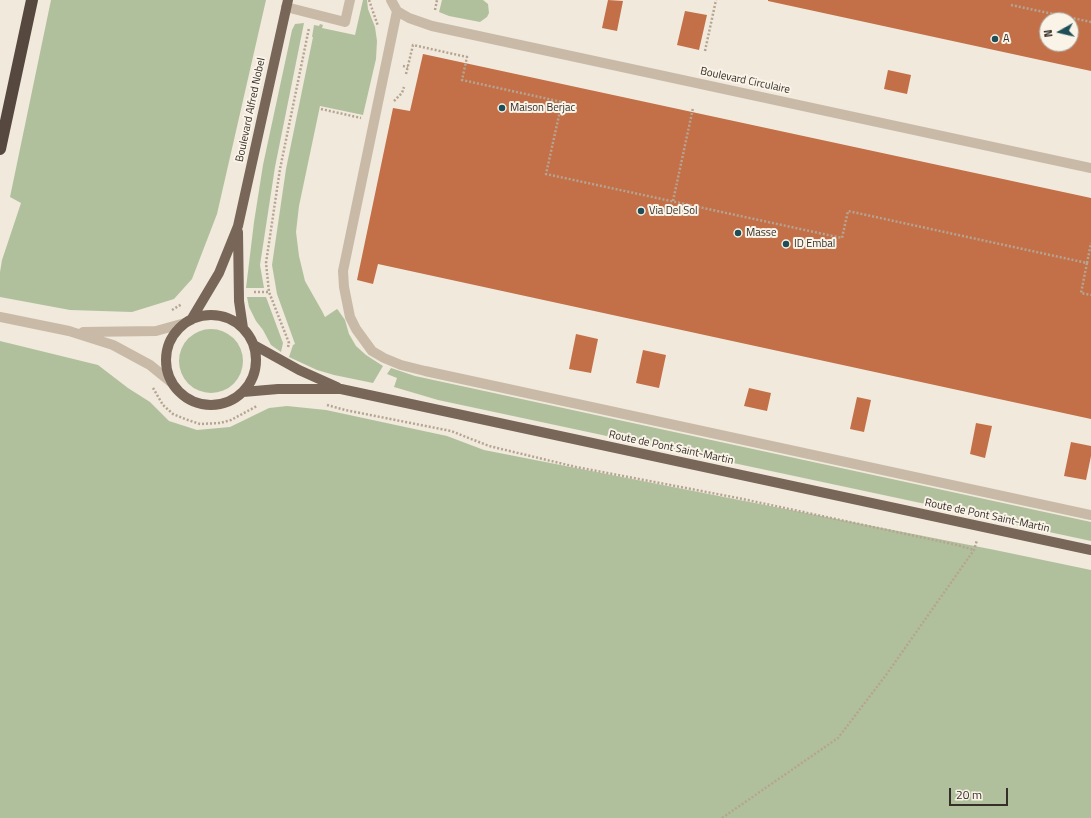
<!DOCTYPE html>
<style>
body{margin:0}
#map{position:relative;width:1091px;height:818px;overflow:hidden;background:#f1e9dc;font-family:"Titillium Web",sans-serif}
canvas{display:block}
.north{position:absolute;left:1039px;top:12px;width:40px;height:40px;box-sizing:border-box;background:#f9f3e8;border:1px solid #aba49b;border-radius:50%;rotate:262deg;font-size:11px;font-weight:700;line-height:16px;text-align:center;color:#362e28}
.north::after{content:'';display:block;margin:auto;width:14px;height:18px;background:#1e4e57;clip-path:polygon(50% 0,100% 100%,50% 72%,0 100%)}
.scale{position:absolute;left:949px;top:788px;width:59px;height:18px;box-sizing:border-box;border:2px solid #362e28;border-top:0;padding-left:5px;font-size:12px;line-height:14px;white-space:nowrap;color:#362e28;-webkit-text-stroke:3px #f9f3e8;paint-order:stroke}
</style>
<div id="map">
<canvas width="1091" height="818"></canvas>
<div class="north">N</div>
<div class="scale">20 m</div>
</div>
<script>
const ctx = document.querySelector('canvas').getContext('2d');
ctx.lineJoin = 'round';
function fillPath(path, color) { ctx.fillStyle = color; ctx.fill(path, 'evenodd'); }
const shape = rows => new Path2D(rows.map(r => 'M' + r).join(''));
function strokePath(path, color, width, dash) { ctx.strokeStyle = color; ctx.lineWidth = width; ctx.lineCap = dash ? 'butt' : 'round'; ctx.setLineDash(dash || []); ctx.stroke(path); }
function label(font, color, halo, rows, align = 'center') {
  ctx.font = font + ' "Titillium Web",sans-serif'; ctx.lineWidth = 4; ctx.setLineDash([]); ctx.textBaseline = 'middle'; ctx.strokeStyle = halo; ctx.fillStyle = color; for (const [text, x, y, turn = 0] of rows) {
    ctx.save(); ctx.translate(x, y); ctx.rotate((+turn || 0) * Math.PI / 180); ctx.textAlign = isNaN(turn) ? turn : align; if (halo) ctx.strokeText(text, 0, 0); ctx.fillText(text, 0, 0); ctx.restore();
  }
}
const green = shape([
 [51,0,266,0,217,214,192,279,174,299,132,312,70,310,0,297,0,272,2,260,21,203,10,197],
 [363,0,367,0,368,9,375,27,377,41,376,59,363,115,320,106,299,206,296,232,299,256,305,281,322,311,325,317,337,309,338,310,345,320,349,334,356,346,366,355,383,366,373,383,334,375,317,370,289,357,293,345,295,344,277,294,272,265,286,169,313,37,312,37,314,25,319,26,320,24,323,25,322,28,355,35],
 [442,0,483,0,488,4,489,13,487,17,480,22,449,16,439,12],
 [304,23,275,167,260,265,264,288,246,288,254,222,263,165,292,30,295,24],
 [247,297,266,297,283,343,281,352,271,345,263,330,256,321,249,307],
 '179 361a32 32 0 1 1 64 0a32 32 0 1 1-64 0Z',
 [0,341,98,365,128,388,150,402,169,421,197,430,230,427,269,408,287,406,326,410,447,436,484,450,995,550,1091,570,1091,818,0,818],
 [391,368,415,376,1091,522,1091,541,1007,523,991,513,968,508,963,512,438,400,394,387,397,378,387,374]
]);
const building = shape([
 [608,0,623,1,617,31,602,28],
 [768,0,1091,0,1091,71,768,1],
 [1047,20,1071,20,1071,44,1047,44],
 [685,11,707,15,699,50,677,45],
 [423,54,1091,198,1091,419,378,264,373,284,357,280,393,108,410,111],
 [888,70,911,75,907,94,884,89],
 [576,334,598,339,591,373,569,369],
 [643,350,666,355,659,388,636,383],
 [749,388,771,393,767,411,744,406],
 [857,397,871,400,864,432,850,429],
 [976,423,992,426,985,458,970,454],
 [1071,442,1091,446,1091,456,1086,480,1064,476]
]);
const path = shape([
 [369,0,378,26],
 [1011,5,1091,22],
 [435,10,437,0],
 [705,51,716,0],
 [403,66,408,67],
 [406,74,413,45,467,57,462,80,562,102,546,174,842,238,848,211,1087,263,1081,293,1091,295],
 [394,101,402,93,404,87],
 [321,109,361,118],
 [673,201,693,108],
 [1087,263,1091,243],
 [254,292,269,292],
 [172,310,182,304],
 [288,347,289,343,269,292,266,263,280,169,309,28],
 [153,388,163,405,173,414,185,419,200,424,220,423,231,420,257,406],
 [327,405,345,410,451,431,489,446,576,467,738,498,957,545,974,550],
 [722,818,838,738,886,675,974,550,977,540]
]);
const minor = shape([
 [391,0,397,11,343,271,344,287,350,317,356,329,372,351,384,358,401,365,425,371,1091,515],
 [286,7,345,22,350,0],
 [397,11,409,18,432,26,1091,168],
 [0,317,69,331,113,345,150,365,171,382],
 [83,332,156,331,185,323]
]);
const major = shape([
 [238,232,239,301,243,328],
 '166 360a45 45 0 1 1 90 0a45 45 0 1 1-90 0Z',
 [191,320,219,273,238,226,288,0],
 [254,345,299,370,337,387],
 [243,392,278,389,341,389,1091,550]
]);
const highway = shape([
 [0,149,32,0]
]);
const markers = [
 [995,39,4,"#1e4e57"],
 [502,108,4,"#1e4e57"],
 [641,211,4,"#1e4e57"],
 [738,233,4,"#1e4e57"],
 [786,244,4,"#1e4e57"]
];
const poiNames = [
 ["A",1003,39],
 ["Maison Berjac",510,108],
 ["Via Del Sol",649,211],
 ["Masse",746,233],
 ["ID Embal",794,244]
];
const streetNames = [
 ["Boulevard Circulaire",745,81,12],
 ["Boulevard Alfred Nobel",251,110,-78],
 ["Route de Pont Saint-Martin",671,448,12],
 ["Route de Pont Saint-Martin",987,516,12]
];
fillPath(green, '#b1c09c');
fillPath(building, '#c37048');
strokePath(path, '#b5a492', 2.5, [2, 2]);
strokePath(minor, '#c9baa8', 10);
strokePath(major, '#786659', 10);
strokePath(highway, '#57483f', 12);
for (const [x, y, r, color] of markers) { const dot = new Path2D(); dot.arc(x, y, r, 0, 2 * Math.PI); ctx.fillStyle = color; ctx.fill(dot); strokePath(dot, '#f9f3e8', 1.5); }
label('11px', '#362e28', '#f9f3e8', poiNames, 'left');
label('11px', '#362e28', '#f9f3e8', streetNames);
</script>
